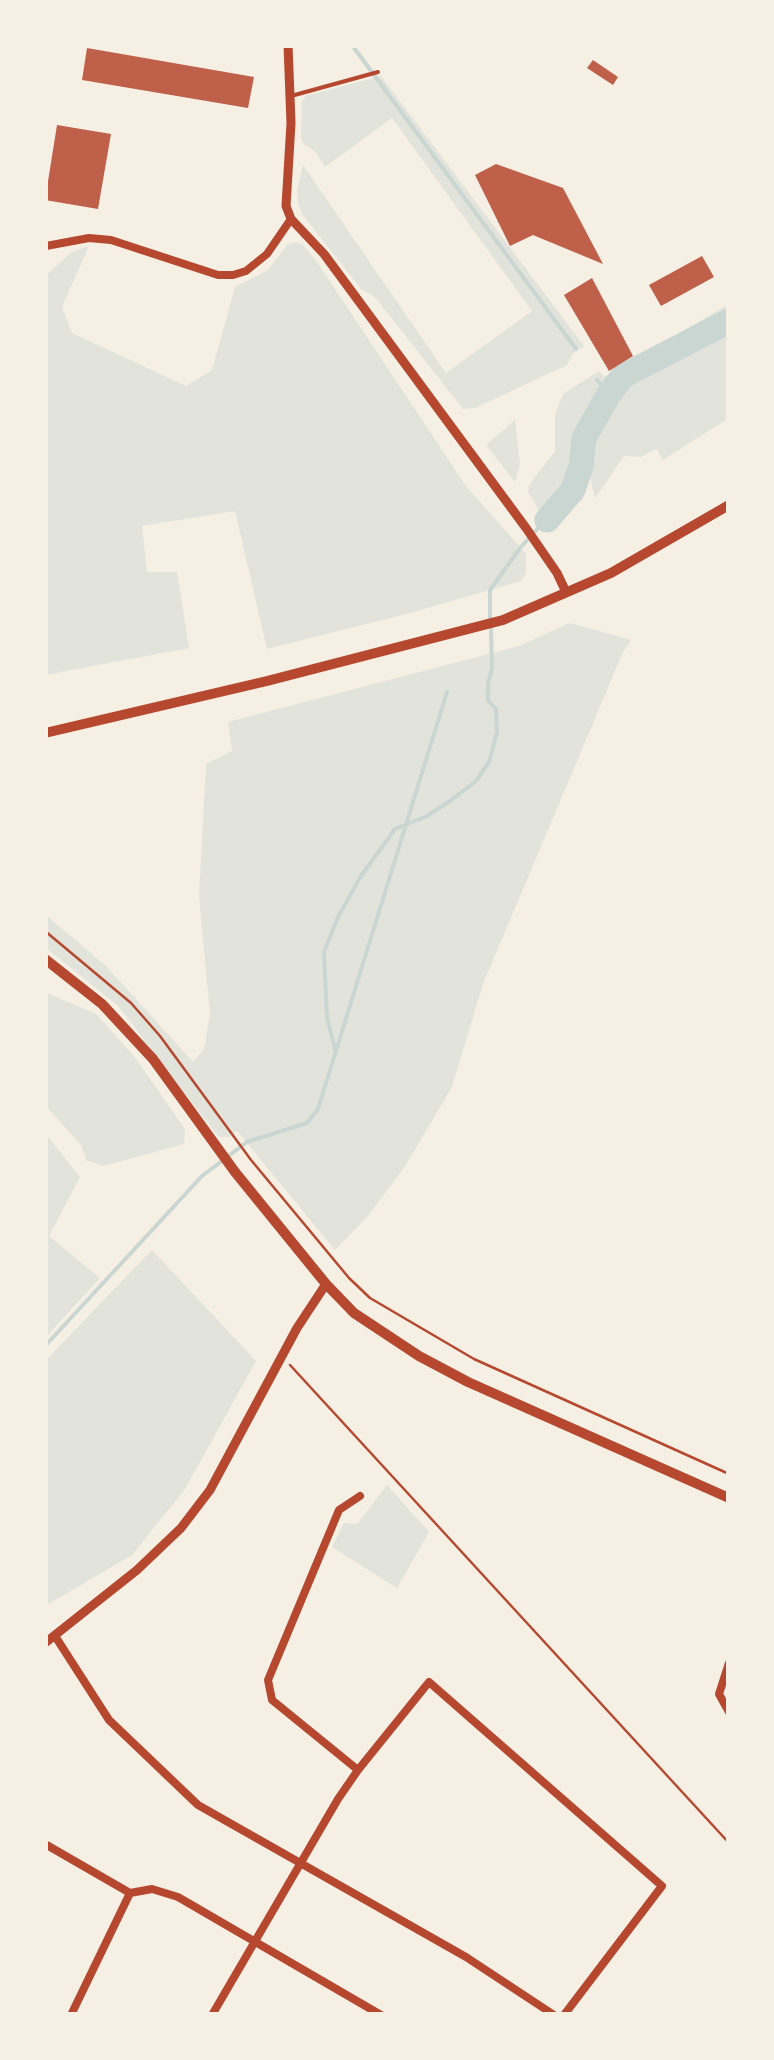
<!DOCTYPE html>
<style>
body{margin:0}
#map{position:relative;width:774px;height:2060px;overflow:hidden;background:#f6efe4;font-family:Manrope,sans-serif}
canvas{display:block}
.frame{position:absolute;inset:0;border:48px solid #f6efe4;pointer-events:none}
</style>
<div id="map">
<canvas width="774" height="2060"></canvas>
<div class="frame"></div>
</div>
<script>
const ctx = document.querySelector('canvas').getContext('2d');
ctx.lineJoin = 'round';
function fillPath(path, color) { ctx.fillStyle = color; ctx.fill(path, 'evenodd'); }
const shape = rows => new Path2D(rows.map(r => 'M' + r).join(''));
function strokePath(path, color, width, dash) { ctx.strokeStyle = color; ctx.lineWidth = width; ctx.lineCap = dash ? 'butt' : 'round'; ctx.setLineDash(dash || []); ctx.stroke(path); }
const green = shape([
 [381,76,584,346,573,353,567,365,475,408,463,409,375,297,361,289,302,214,298,203,297,190,303,165,446,373,532,311,392,118,325,167,316,152,304,144,301,138,302,101,306,96],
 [296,242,303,245,315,259,466,486,526,554,526,572,521,581,414,612,267,649,235,511,142,526,147,572,177,572,189,648,45,675,45,276,72,252,89,246,62,307,72,333,186,386,212,370,235,287,268,270,287,245],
 [729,304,729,418,663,460,656,449,641,457,624,456,595,498,582,441,569,489,543,517,528,492,529,485,555,451,555,415,563,394,599,371,604,377],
 [515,420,520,464,515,482,486,445],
 [570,623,631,640,623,652,483,984,452,1087,404,1168,368,1216,335,1250,237,1131,229,1137,219,1137,118,1006,45,947,45,914,106,966,193,1062,204,1049,210,1014,199,896,206,764,232,751,228,722,519,646],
 [45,992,96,1014,134,1056,185,1129,184,1144,103,1166,86,1160,81,1145,45,1105],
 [45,1133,80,1177,49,1236,100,1278,45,1338],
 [152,1250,256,1361,185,1489,132,1555,45,1606,45,1361],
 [387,1485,429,1532,397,1588,332,1547,344,1523,357,1524]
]);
const stream = shape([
 [352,45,576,349],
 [597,380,609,394],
 [490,619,490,590,520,548,573,490,581,466,584,438,609,394,623,376,729,321],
 [336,1052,327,1018,324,952,338,917,361,876,395,829,427,816,450,801,476,781,489,762,497,732,496,709,488,700,488,683,492,669,491,628],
 [45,1346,202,1176,247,1142,307,1123,318,1109,447,692]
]);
const river = shape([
 [547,520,573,490,581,466,584,438,609,394,623,376,729,321]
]);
const building = shape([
 [87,48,254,77,248,108,82,80],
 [593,60,618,77,613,85,587,68],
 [57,125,111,134,98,209,45,200],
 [496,164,563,188,603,264,533,235,510,246,475,175],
 [702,256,714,277,661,306,649,285],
 [592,278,633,356,609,371,564,295]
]);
const path = shape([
 [45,931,131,1003,160,1036,251,1160,349,1278,370,1298,474,1359,729,1474],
 [290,1365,729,1843]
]);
const service = shape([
 [291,96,378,72]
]);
const minor = shape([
 [46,246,89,238,111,240,218,275,233,275,246,271,267,254,291,219],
 [55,1636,109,1720,198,1805,466,1957,554,2015],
 [729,1663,719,1694,729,1712],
 [358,1770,272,1700,268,1680,339,1510,360,1496],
 [45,1844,130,1893,152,1889,178,1897,381,2015],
 [71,2015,130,1893],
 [212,2015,338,1799,358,1770,429,1682,662,1886,564,2015]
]);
const tertiary = shape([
 [288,45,291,123,286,206,291,219,324,254,526,528,557,573,566,592],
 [45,1643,137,1570,181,1528,210,1490,297,1328,326,1284]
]);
const secondary = shape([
 [45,733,267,681,503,620,611,573,729,505],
 [45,959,102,1004,153,1059,235,1172,326,1284,354,1313,419,1356,468,1382,729,1498]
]);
fillPath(green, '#e2e4dc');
strokePath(stream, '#c9d6d2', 4);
strokePath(river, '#c9d6d2', 25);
fillPath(building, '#bf614a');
strokePath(path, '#b5482f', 2.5);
strokePath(service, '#b5482f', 4);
strokePath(minor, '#b5482f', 8);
strokePath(tertiary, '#b5482f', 9);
strokePath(secondary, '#b5482f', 10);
</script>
